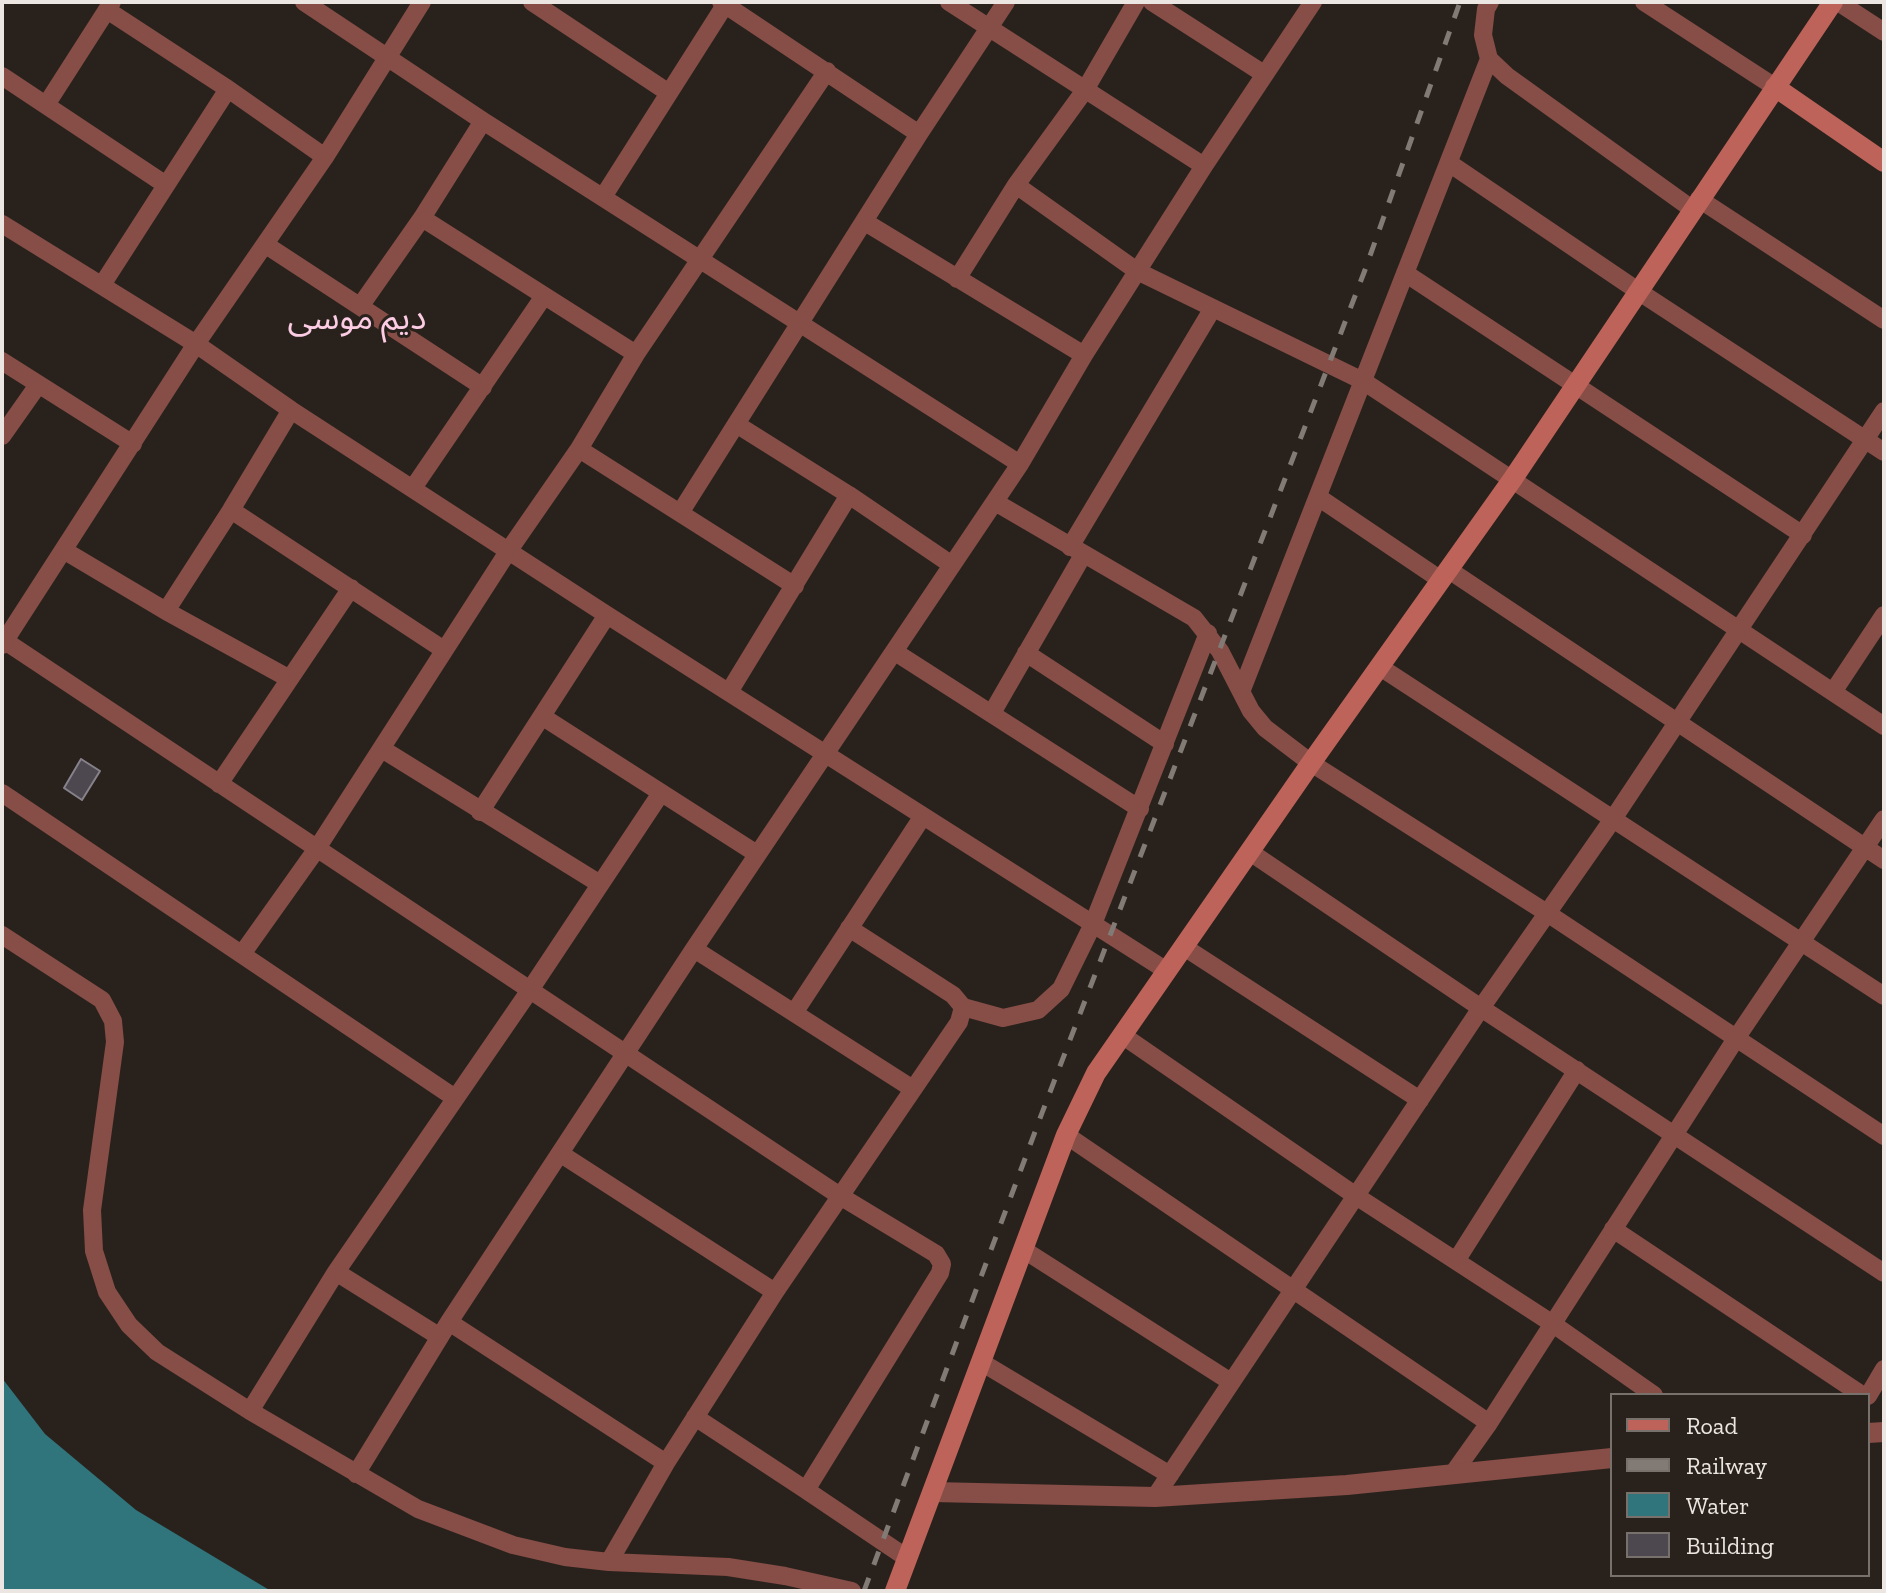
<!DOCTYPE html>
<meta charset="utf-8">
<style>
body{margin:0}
#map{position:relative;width:1886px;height:1593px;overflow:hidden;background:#29221c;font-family:"Zilla Slab",serif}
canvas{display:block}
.frame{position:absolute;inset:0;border:4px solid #ebe6e1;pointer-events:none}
.legend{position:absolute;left:1610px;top:1393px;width:260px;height:184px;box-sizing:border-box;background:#29221c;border:2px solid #77706b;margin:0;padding:10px 14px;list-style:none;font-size:24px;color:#ebe6e1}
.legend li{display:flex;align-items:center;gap:16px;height:40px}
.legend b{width:40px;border:2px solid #77706b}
</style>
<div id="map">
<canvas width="1886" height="1593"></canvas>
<div class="frame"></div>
<ul class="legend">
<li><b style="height:10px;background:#be635a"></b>Road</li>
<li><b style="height:10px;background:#817a75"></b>Railway</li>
<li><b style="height:22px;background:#30747c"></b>Water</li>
<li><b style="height:22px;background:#4d4750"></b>Building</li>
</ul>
</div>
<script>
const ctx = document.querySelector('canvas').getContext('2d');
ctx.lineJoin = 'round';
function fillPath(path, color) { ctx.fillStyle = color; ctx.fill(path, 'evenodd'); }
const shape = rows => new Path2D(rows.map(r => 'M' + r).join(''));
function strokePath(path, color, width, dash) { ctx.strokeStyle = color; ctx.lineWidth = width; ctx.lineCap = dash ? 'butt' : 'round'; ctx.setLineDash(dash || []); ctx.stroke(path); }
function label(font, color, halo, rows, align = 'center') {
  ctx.font = font + ' "Zilla Slab","Noto Sans Arabic",serif'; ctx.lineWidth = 6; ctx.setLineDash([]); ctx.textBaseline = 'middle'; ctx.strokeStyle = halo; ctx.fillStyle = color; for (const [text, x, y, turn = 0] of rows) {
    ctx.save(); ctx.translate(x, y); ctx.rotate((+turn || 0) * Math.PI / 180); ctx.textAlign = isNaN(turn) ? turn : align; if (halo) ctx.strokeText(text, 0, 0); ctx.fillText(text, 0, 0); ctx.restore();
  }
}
const water = shape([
 [2,1378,45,1434,136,1510,271,1591,2,1591]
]);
const building = shape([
 [81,759,100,771,82,800,64,788,81,759]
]);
const minor = shape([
 [304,2,483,121,1020,464],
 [532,2,669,93],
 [721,2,919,134],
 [949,2,1204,166],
 [1152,2,1264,74],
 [1490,2,1486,9,1483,35,1489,59,1507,76,1692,209],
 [1644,2,1775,87],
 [1838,2,1884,32],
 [107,10,228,89,325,157],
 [2,76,166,185],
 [46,105,112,2],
 [1449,163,1638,291,1884,452],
 [1016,185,1137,271,1363,381,1884,726],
 [603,197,725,5],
 [1699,199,1884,320],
 [422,218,636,354],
 [865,222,1084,355],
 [2,224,196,344,291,410,607,615,1167,971],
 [266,245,483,387],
 [1405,273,1803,535],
 [957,279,1016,185,1085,90,1136,2],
 [102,285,228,89],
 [361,305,422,218,483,121],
 [2,361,133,444],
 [736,424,849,495,952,565],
 [2,436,38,385],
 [579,449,795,586],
 [413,488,544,296],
 [1318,497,1441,580],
 [995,502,1194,618,1220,651,1251,711,1265,728,1311,763,1547,913,1884,1136],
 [231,510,444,650],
 [680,513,919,134,1006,2],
 [1070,547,1213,308],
 [65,551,166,611,288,678],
 [1449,570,1884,860],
 [166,611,231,510,291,410],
 [2,639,840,1196,936,1254,942,1264,940,1273,806,1490,695,1417],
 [2,645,196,344,325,157,422,2],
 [895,652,1140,809],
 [1026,653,1165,744],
 [1380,667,1884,996],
 [729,692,849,495],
 [1241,692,1489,59],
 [1833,692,1884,615],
 [992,713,1083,555],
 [543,717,757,854],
 [382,749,600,884],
 [219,784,351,588],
 [2,793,455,1098],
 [661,793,530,990,336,1272,250,1411,418,1509,513,1545,565,1557,609,1562,728,1567,785,1576,852,1591],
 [480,812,607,615],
 [1250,852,1481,1008,1884,1273],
 [2,935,102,1000,113,1021,115,1042,92,1210,94,1251,107,1292,129,1325,157,1352,250,1411],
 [1184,947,1420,1100],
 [694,949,913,1089],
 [242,954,316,850,509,550,579,449,636,354,827,71],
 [963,1007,1003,1018,1038,1010,1061,989,1093,924,1208,633],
 [794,1013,923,816],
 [1122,1035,1356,1196,1553,1324,1654,1395],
 [1066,1135,1489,1423,1452,1475],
 [561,1154,775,1292],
 [1613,1229,1862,1395],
 [1024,1250,1231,1382],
 [1456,1261,1577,1070],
 [336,1272,440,1337],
 [449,1322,666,1463],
 [981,1362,1170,1475],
 [1868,1396,1884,1369],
 [1489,1423,1737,1037,1884,819],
 [356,1474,449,1322,694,949,1020,464,1084,355,1204,166,1313,2],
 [806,1490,907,1558],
 [1155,1497,1481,1008,1613,819,1884,411],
 [609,1562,666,1463,775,1292,959,1022,963,1007,953,995,849,928]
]);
const tertiary = shape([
 [1868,1433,1884,1432],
 [933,1492,1155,1497,1347,1485,1612,1458]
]);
const secondary = shape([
 [1775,87,1884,162],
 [895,1591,1066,1135,1096,1073,1311,763,1512,480,1833,2]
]);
const rail = shape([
 [864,1591,1042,1113,1365,270,1460,2]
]);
const quarterNames = [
 ["ديم موسى",357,319]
];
fillPath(water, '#30747c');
fillPath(building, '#4d4750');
strokePath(building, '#87818b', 2);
strokePath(minor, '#874d47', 18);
strokePath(tertiary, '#874d47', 20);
strokePath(secondary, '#be635a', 20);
strokePath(rail, '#817a75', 5, [14, 14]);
label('34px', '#fbcce3', '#29221c', quarterNames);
</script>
